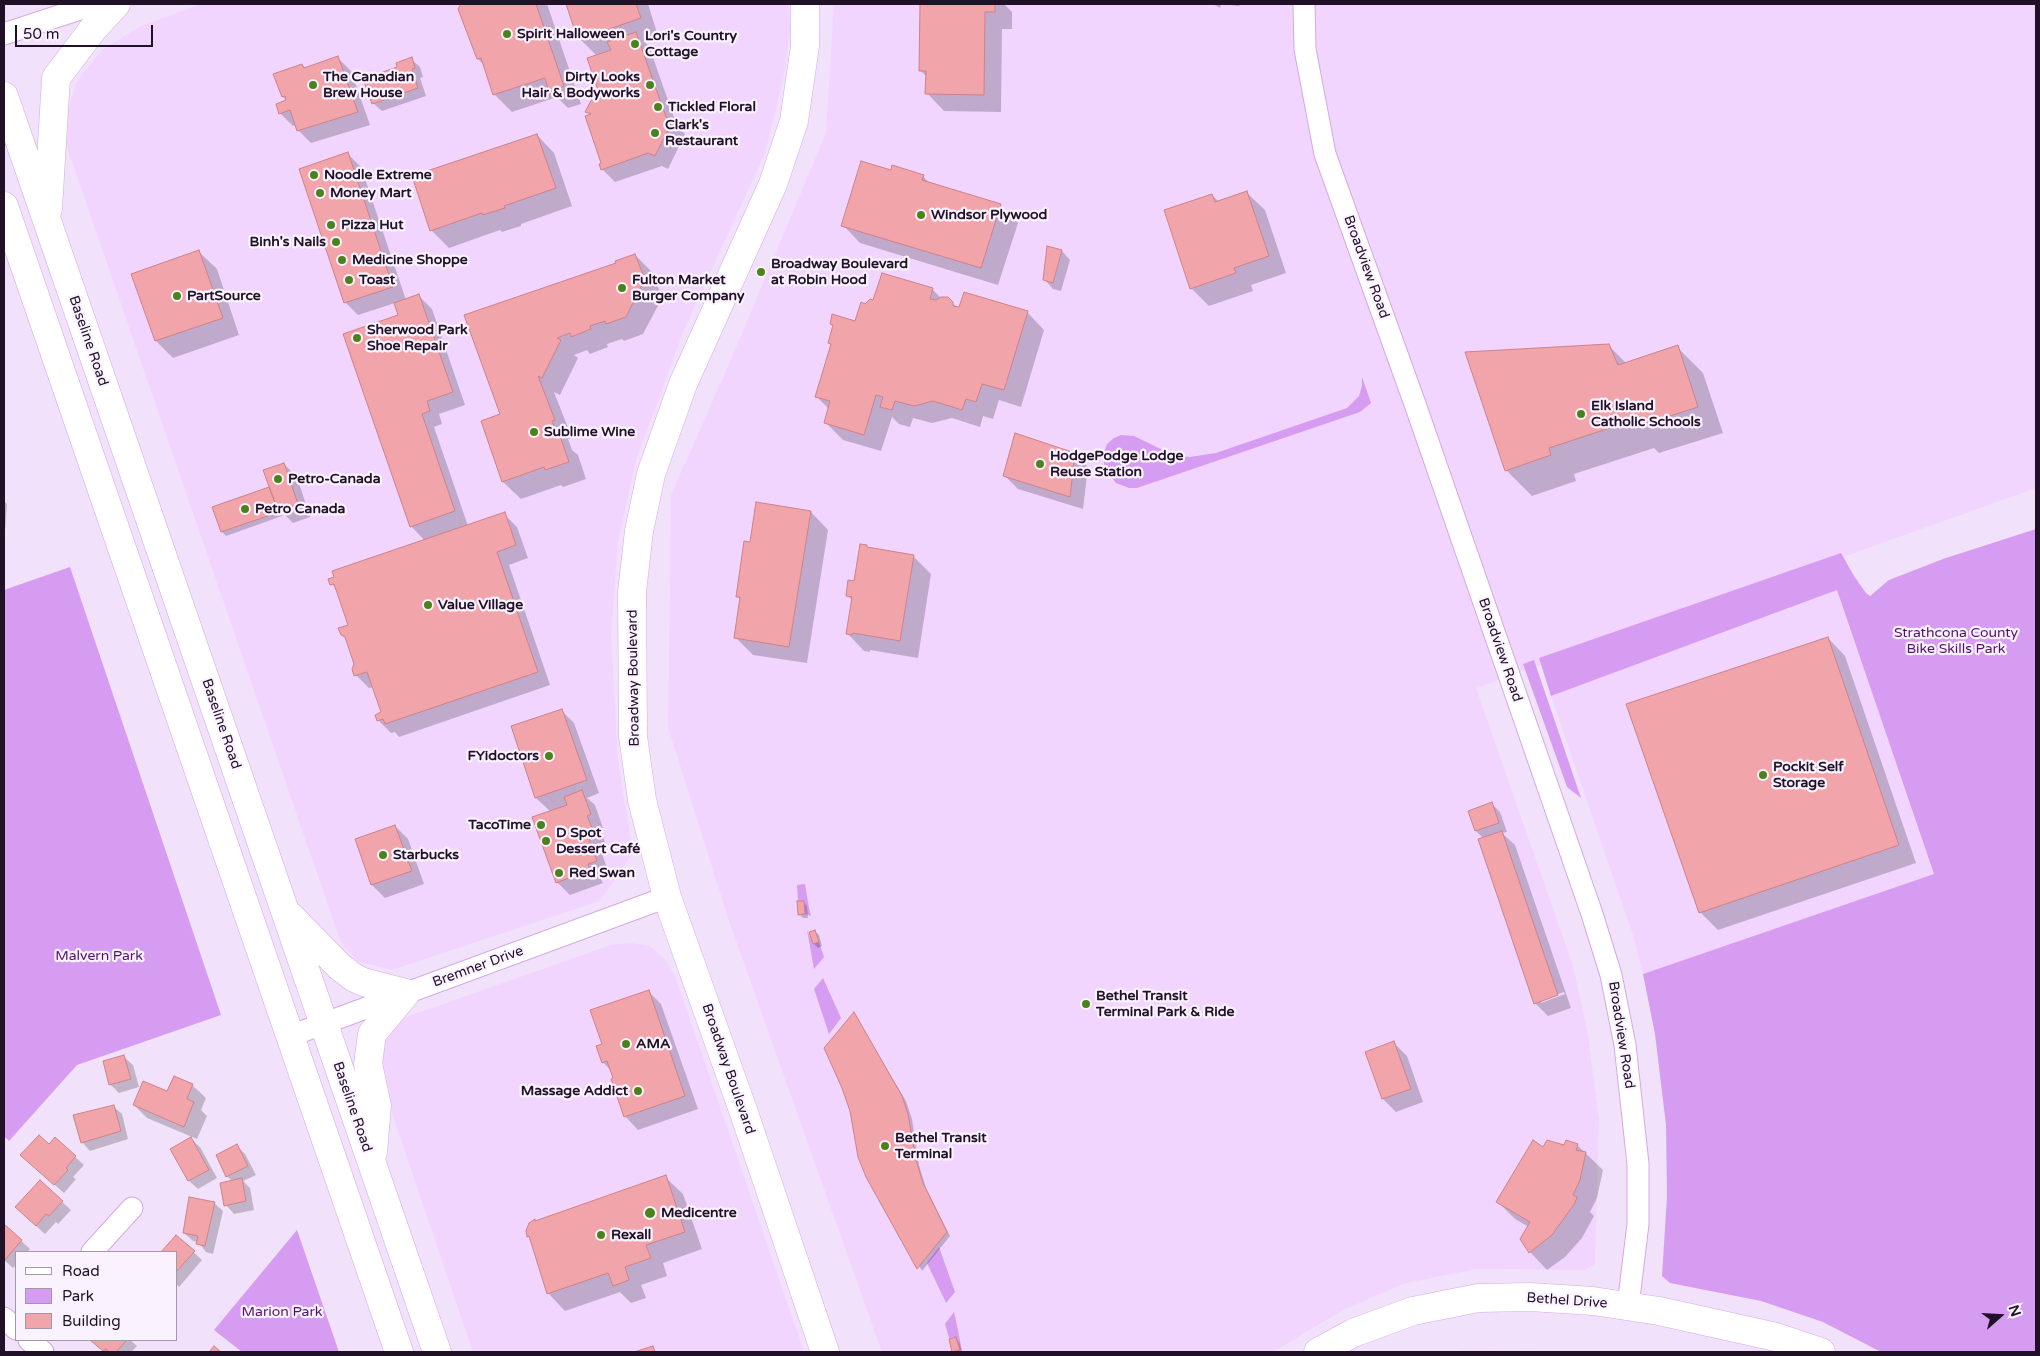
<!DOCTYPE html>
<meta charset="utf-8">
<style>
body{margin:0}
#map{position:relative;width:2040px;height:1356px;overflow:hidden;background:#f2e1fa;font-family:"Varela Round",sans-serif}
canvas{display:block}
.frame{position:absolute;inset:0;border:5px solid #201127;pointer-events:none}
.legend{position:absolute;left:15px;top:1251px;width:162px;height:90px;box-sizing:border-box;background:#faf2ff;border:1px solid #a398a9;margin:0;padding:6px 9px;list-style:none;font-size:15px;color:#201127}
.legend li{display:flex;align-items:center;gap:10px;height:25px}
.legend b{width:25px;border:1px solid #a398a9}
.north{position:absolute;left:1975px;top:1291px;width:50px;height:50px;-webkit-text-stroke:4px #faf2ff;paint-order:stroke;rotate:71deg;font-size:14px;font-weight:700;line-height:20px;text-align:center;color:#201127}
.north::after{content:'';display:block;margin:auto;width:18px;height:22px;background:#201127;clip-path:polygon(50% 0,100% 100%,50% 72%,0 100%)}
.scale{position:absolute;left:15px;top:25px;width:138px;height:22px;box-sizing:border-box;border:2px solid #201127;border-top:0;padding-left:6px;font-size:15px;line-height:18px;white-space:nowrap;color:#201127;-webkit-text-stroke:4px #faf2ff;paint-order:stroke}
</style>
<div id="map">
<canvas width="2040" height="1356"></canvas>
<div class="frame"></div>
<ul class="legend">
<li><b style="height:6px;background:#fff"></b>Road</li>
<li><b style="height:14px;background:#d59cf1"></b>Park</li>
<li><b style="height:14px;background:#f1a4aa"></b>Building</li>
</ul>
<div class="north">N</div>
<div class="scale">50 m</div>
</div>
<script>
const ctx = document.querySelector('canvas').getContext('2d');
ctx.lineJoin = 'round';
function fillPath(path, color) { ctx.fillStyle = color; ctx.fill(path, 'evenodd'); }
const shape = rows => new Path2D(rows.map(r => 'M' + r).join(''));
function strokePath(path, color, width, dash) { ctx.strokeStyle = color; ctx.lineWidth = width; ctx.lineCap = dash ? 'butt' : 'round'; ctx.setLineDash(dash || []); ctx.stroke(path); }
function label(font, color, halo, rows, align = 'center') {
  ctx.font = font + ' "Varela Round",sans-serif'; ctx.lineWidth = 4.5; ctx.setLineDash([]); ctx.textBaseline = 'middle'; ctx.strokeStyle = halo; ctx.fillStyle = color; for (const [text, x, y, turn = 0] of rows) {
    ctx.save(); ctx.translate(x, y); ctx.rotate((+turn || 0) * Math.PI / 180); ctx.textAlign = isNaN(turn) ? turn : align; if (halo) ctx.strokeText(text, 0, 0); ctx.fillText(text, 0, 0); ctx.restore();
  }
}
const built = shape([
 [201,4,788,4,790,29,784,76,765,153,684,330,636,460,618,542,611,635,618,761,633,853,600,901,392,970,357,961,340,940,66,144,68,110,77,81,102,50,141,26],
 [834,4,2036,4,2036,488,1476,688,1573,966,1587,1029,1599,1118,1595,1264,1585,1270,1476,1269,1406,1283,1343,1310,1273,1352,882,1352,729,921,668,727,671,495,729,364,826,133],
 [1837,590,1934,874,1643,974,1634,938,1551,696],
 [631,943,650,946,666,960,675,976,804,1352,473,1352,376,1066,385,1033,395,1021,611,945],
 [1466,1350,1608,1352,1451,1352]
]);
const green = shape([
 [1362,377,1371,403,1360,412,1137,488,1129,488,1116,483,1105,469,1103,455,1107,444,1114,438,1121,435,1134,436,1169,453,1181,456,1190,457,1216,453,1347,408,1359,396,1362,386],
 [2036,529,2036,1352,1881,1352,1823,1322,1761,1301,1670,1283,1662,1276,1667,1197,1666,1125,1655,1034,1643,974,1934,874,1837,590,1551,696,1539,658,1841,553,1854,576,1866,593,1870,596,1889,580,1943,559],
 [70,567,221,1015,77,1065,9,1141,4,1136,4,590],
 [1534,660,1581,798,1567,787,1523,664],
 [805,884,809,908,811,916,805,914,804,901,798,901,797,885],
 [807,930,813,944,819,942,824,957,814,969],
 [823,978,841,1018,829,1034,814,989],
 [297,1230,339,1352,242,1352,214,1330],
 [939,1247,955,1292,946,1303,927,1263],
 [954,1312,958,1330,962,1351,960,1350,956,1337,949,1338,945,1324]
]);
const shadow = shape([
 [462,4,547,4,581,104,568,108,557,97,512,112,494,94,485,66,478,59,460,9],
 [567,4,648,4,658,36,643,41,649,46,677,126,685,134,668,169,662,166,615,182,602,169,603,164,591,116,587,111,603,98,597,56,580,39],
 [921,4,1004,4,1012,12,1012,29,1002,29,1001,112,944,111,927,93,927,77,920,70],
 [1213,4,1240,4,1239,6,1221,4,1220,8],
 [338,58,351,71,370,125,311,143,298,130,296,125,293,126,280,113,287,101,283,97,302,65,305,69],
 [411,59,420,67,423,77,420,78,426,96,382,111,373,103,399,68],
 [537,135,554,153,572,206,521,224,521,226,502,232,500,230,449,248,431,230],
 [348,154,361,167,406,300,419,296,432,309,465,405,439,414,442,424,434,427,468,526,504,514,517,527,528,558,509,565,550,685,399,737,395,732,391,733,378,720,382,713,373,687,369,688,356,675,356,665,347,639,342,634,350,625,337,590,332,584,425,541,411,526,400,316,395,303,358,315,345,302],
 [892,172,923,176,930,184,1000,205,1018,223,998,285,860,243,843,225],
 [1247,193,1265,210,1286,273,1251,285,1253,291,1209,306,1191,288,1212,195,1219,202],
 [1048,247,1062,251,1070,260,1061,291,1053,289,1045,280],
 [199,252,217,269,239,335,173,358,156,341],
 [635,255,653,273,662,298,643,334,624,341,622,339,607,344,608,347,590,354,587,350,574,355,578,358,560,395,554,392,572,438,568,439,572,450,578,455,586,479,563,487,561,485,521,499,503,482,482,422,502,415,466,316,618,264],
 [932,289,941,298,947,298,958,308,1027,312,1044,330,1021,407,999,400,993,419,983,416,980,427,952,418,932,423,913,418,910,427,899,424,892,417,881,451,843,440,825,422,829,409,816,396,832,346,829,343,856,323,865,305,874,301],
 [1608,345,1627,364,1677,347,1703,373,1723,433,1659,453,1654,448,1574,474,1576,481,1532,496,1506,470],
 [1075,454,1088,467,1083,509,1018,489,1005,476],
 [284,464,297,477,310,517,293,523,280,510,282,516,226,536,222,532,213,507,268,488,273,493],
 [4,501,7,504,5,531,4,531],
 [811,512,828,530,807,663,753,655,735,637,741,600,737,596,751,544],
 [866,546,869,549,913,556,931,574,918,658,870,650,870,652,864,651,847,633,852,600,847,595,855,583],
 [1828,638,1845,656,1916,863,1718,930,1700,912],
 [561,710,574,723,599,793,587,798,595,805,603,828,600,829,606,845,600,848,609,874,600,877,603,883,570,895,557,882,551,812,536,798,512,727],
 [1492,804,1500,812,1507,832,1502,833,1515,845,1571,1008,1548,1016,1535,1003,1483,838,1476,831],
 [1564,992,1565,994,1541,1003,1541,1000],
 [395,826,408,839,424,884,385,898,372,885,357,840],
 [803,902,807,906,808,918,803,918,799,914],
 [815,931,819,935,822,946,818,948,814,944,811,933],
 [648,991,661,1004,698,1109,638,1130,625,1116,612,1072,603,1062,603,1045],
 [854,1014,906,1101,912,1119,919,1165,926,1188,950,1236,922,1271,867,1176],
 [1394,1043,1407,1056,1423,1102,1396,1112,1383,1099],
 [124,1057,133,1065,139,1087,119,1093,110,1084],
 [192,1085,206,1098,201,1110,207,1116,197,1139,147,1118,134,1105],
 [113,1106,122,1114,128,1139,90,1151,82,1142],
 [191,1139,200,1147,217,1178,198,1189,189,1181,172,1150],
 [1577,1145,1603,1170,1597,1198,1590,1212,1594,1216,1582,1238,1565,1257,1547,1270,1530,1252,1529,1227,1515,1219,1498,1202,1544,1148],
 [49,1146,75,1157,84,1165,73,1177,76,1179,64,1193,31,1164],
 [237,1146,245,1154,256,1175,243,1181,250,1188,254,1210,234,1214,226,1205,232,1181,227,1176],
 [665,1177,683,1194,702,1249,663,1263,667,1276,641,1285,646,1298,631,1303,620,1292,565,1311,548,1293,531,1240,528,1236,536,1222],
 [62,1202,71,1210,58,1224,56,1222,45,1234,25,1216],
 [214,1203,223,1211,213,1254,206,1252,198,1242,193,1241,184,1233],
 [4,1225,30,1249,27,1252,16,1252,16,1265,13,1268,4,1260],
 [177,1237,202,1260,179,1287,176,1284,176,1252,163,1252],
 [955,1338,959,1342,962,1352,954,1351],
 [91,1340,130,1340,137,1346,131,1352,105,1352]
]);
const building = shape([
 [461,4,536,4,564,86,549,92,545,78,493,95,481,58,477,59,458,9,461,4],
 [566,4,636,4,641,18,578,40,566,4],
 [920,4,995,4,995,12,985,12,984,95,925,94,926,71,919,71,920,4],
 [636,32,666,117,673,120,655,156,648,153,601,170,599,164,601,163,585,116,591,114,585,112,595,93,600,96,587,58,611,50,607,42,636,32],
 [338,56,358,112,297,131,290,110,279,114,276,104,286,100,285,96,282,97,273,74,302,64,304,68,338,56],
 [412,57,415,68,412,69,418,88,372,104,363,79,397,67,396,63,412,57],
 [537,134,556,188,504,206,505,208,483,215,482,213,430,231,412,176,537,134],
 [348,152,393,287,344,303,299,169,348,152],
 [861,161,891,170,892,165,924,175,922,180,1001,204,981,268,841,226,861,161],
 [1247,191,1269,256,1234,268,1236,273,1190,289,1164,210,1212,194,1215,202,1247,191],
 [1047,246,1062,250,1053,283,1043,280,1047,246],
 [199,250,223,318,155,341,131,274,199,250],
 [635,254,645,279,626,317,606,324,605,321,590,326,591,329,571,337,570,333,557,338,561,340,542,378,538,376,555,420,552,421,557,437,560,436,569,462,545,470,544,467,502,482,481,421,500,414,464,315,616,263,615,261,635,254],
 [882,273,933,288,930,299,936,300,941,297,948,297,953,302,953,306,959,307,964,292,1028,311,1004,390,982,384,976,402,966,399,962,410,933,401,914,406,895,401,892,410,880,407,883,397,876,395,864,435,824,423,830,401,815,397,831,344,828,343,833,325,830,324,832,314,855,321,861,302,865,304,870,299,873,300,882,273],
 [419,294,453,392,427,401,430,411,422,414,455,511,410,527,343,334,398,315,394,303,419,294],
 [1609,344,1618,365,1678,345,1698,407,1632,428,1631,421,1549,448,1551,455,1505,471,1465,352,1609,344],
 [1015,433,1075,453,1070,497,1003,476,1015,433],
 [284,463,298,504,278,511,263,470,284,463],
 [269,487,279,512,221,532,212,507,269,487],
 [756,502,811,511,789,647,734,638,740,597,736,597,744,541,750,542,756,502],
 [505,512,516,545,497,552,538,672,385,724,383,719,377,721,375,715,381,712,367,672,354,676,352,669,354,664,345,637,341,635,338,628,348,625,334,584,330,585,328,579,334,577,332,571,505,512],
 [860,544,867,545,867,547,914,555,900,641,853,633,852,635,846,634,852,597,846,596,848,580,854,581,860,544],
 [1828,637,1899,845,1699,913,1626,704,1828,637],
 [562,709,587,780,535,798,511,726,562,709],
 [582,790,591,814,587,816,594,832,587,834,597,861,588,864,590,870,556,883,532,817,567,805,564,797,582,790],
 [1492,802,1499,823,1475,831,1468,811,1492,802],
 [395,825,412,871,371,885,355,839,395,825],
 [1502,831,1558,995,1534,1004,1478,839,1502,831],
 [797,901,804,901,805,914,798,915,797,901],
 [815,930,819,942,813,944,809,932,815,930],
 [649,990,685,1096,624,1117,611,1079,613,1078,607,1061,602,1063,596,1046,602,1044,590,1010,649,990],
 [854,1012,902,1096,908,1114,916,1160,923,1183,947,1232,917,1269,866,1177,858,1157,850,1111,842,1088,824,1048,854,1012],
 [1394,1041,1411,1089,1382,1099,1365,1052,1394,1041],
 [124,1055,131,1079,109,1085,103,1061,124,1055],
 [174,1076,193,1084,187,1099,194,1102,184,1127,133,1105,143,1081,167,1091,174,1076],
 [114,1105,121,1131,81,1143,73,1115,114,1105],
 [39,1135,49,1144,55,1137,76,1156,66,1168,68,1170,54,1185,20,1155,39,1135],
 [191,1137,209,1170,188,1181,170,1149,191,1137],
 [1533,1140,1543,1147,1547,1140,1564,1145,1566,1140,1578,1144,1576,1150,1586,1152,1580,1180,1573,1195,1577,1197,1575,1203,1552,1235,1529,1253,1520,1239,1530,1222,1496,1202,1533,1140],
 [237,1144,248,1166,226,1177,216,1155,237,1144],
 [666,1175,685,1232,646,1245,651,1258,625,1267,629,1280,613,1286,608,1273,547,1294,529,1236,527,1237,526,1231,529,1223,535,1219,535,1221,666,1175],
 [242,1178,246,1201,224,1206,220,1183,242,1178],
 [40,1180,63,1201,49,1216,46,1214,36,1226,15,1207,40,1180],
 [189,1197,215,1202,205,1246,196,1244,198,1236,183,1233,189,1197],
 [4,1224,22,1240,4,1261,4,1224],
 [176,1235,195,1251,176,1272,176,1252,161,1252,176,1235],
 [956,1337,960,1350,952,1352,949,1339,956,1337],
 [90,1340,127,1340,116,1352,109,1352,106,1349,103,1351,90,1340],
 [214,1346,221,1352,209,1352,214,1346],
 [653,1346,655,1352,634,1352,653,1346]
]);
const street = shape([
 [1304,4,1305,49,1325,154,1415,404,1592,914,1611,975,1625,1045,1638,1164,1638,1224,1628,1306],
 [4,34,95,4],
 [290,1036,667,897],
 [92,1252,132,1208],
 [4,1318,16,1329],
 [29,1340,43,1352]
]);
const secondary = shape([
 [805,4,805,46,794,121,773,184,683,384,651,474,639,531,632,592,633,736,642,800,667,897,744,1113,825,1352],
 [4,96,437,1352],
 [4,206,399,1352],
 [48,209,56,78,93,29,116,4],
 [290,916,339,966,353,977,363,982,406,993,372,1034,368,1064,377,1106,373,1152],
 [1318,1352,1353,1333,1413,1311,1478,1298,1530,1297,1593,1301,1659,1311,1776,1337,1821,1352]
]);
const markers = [
 [507,34,5,"#4b821b"],
 [635,44,5,"#4b821b"],
 [313,85,5,"#4b821b"],
 [650,85,5,"#4b821b"],
 [658,107,5,"#4b821b"],
 [655,133,5,"#4b821b"],
 [314,175,5,"#4b821b"],
 [320,193,5,"#4b821b"],
 [921,215,5,"#4b821b"],
 [331,225,5,"#4b821b"],
 [336,242,5,"#4b821b"],
 [342,260,5,"#4b821b"],
 [761,272,5,"#4b821b"],
 [349,280,5,"#4b821b"],
 [622,288,5,"#4b821b"],
 [177,296,5,"#4b821b"],
 [357,338,5,"#4b821b"],
 [1581,414,5,"#4b821b"],
 [534,432,5,"#4b821b"],
 [1040,464,5,"#4b821b"],
 [278,479,5,"#4b821b"],
 [245,509,5,"#4b821b"],
 [428,605,5,"#4b821b"],
 [549,756,5,"#4b821b"],
 [1763,775,5,"#4b821b"],
 [541,825,5,"#4b821b"],
 [546,841,5,"#4b821b"],
 [383,855,5,"#4b821b"],
 [559,873,5,"#4b821b"],
 [1086,1004,5,"#4b821b"],
 [626,1044,5,"#4b821b"],
 [638,1091,5,"#4b821b"],
 [885,1146,5,"#4b821b"],
 [650,1213,6,"#4b821b"],
 [601,1235,5,"#4b821b"]
];
const poiNames = [
 ["Spirit Halloween",517,34],
 ["Lori's Country",645,36],
 ["Cottage",645,52],
 ["The Canadian",323,77],
 ["Brew House",323,93],
 ["Dirty Looks",640,77,"right"],
 ["Hair & Bodyworks",640,93,"right"],
 ["Tickled Floral",668,107],
 ["Clark's",665,125],
 ["Restaurant",665,141],
 ["Noodle Extreme",324,175],
 ["Money Mart",330,193],
 ["Windsor Plywood",931,215],
 ["Pizza Hut",341,225],
 ["Binh's Nails",326,242,"right"],
 ["Medicine Shoppe",352,260],
 ["Broadway Boulevard",771,264],
 ["at Robin Hood",771,280],
 ["Toast",359,280],
 ["Fulton Market",632,280],
 ["Burger Company",632,296],
 ["PartSource",187,296],
 ["Sherwood Park",367,330],
 ["Shoe Repair",367,346],
 ["Elk Island",1591,406],
 ["Catholic Schools",1591,422],
 ["Sublime Wine",544,432],
 ["HodgePodge Lodge",1050,456],
 ["Reuse Station",1050,472],
 ["Petro-Canada",288,479],
 ["Petro Canada",255,509],
 ["Value Village",438,605],
 ["FYidoctors",539,756,"right"],
 ["Pockit Self",1773,767],
 ["Storage",1773,783],
 ["TacoTime",531,825,"right"],
 ["D Spot",556,833],
 ["Dessert Café",556,849],
 ["Starbucks",393,855],
 ["Red Swan",569,873],
 ["Bethel Transit",1096,996],
 ["Terminal Park & Ride",1096,1012],
 ["AMA",636,1044],
 ["Massage Addict",628,1091,"right"],
 ["Bethel Transit",895,1138],
 ["Terminal",895,1154],
 ["Medicentre",661,1213],
 ["Rexall",611,1235]
];
const streetNames = [
 ["Broadview Road",1366,267,70],
 ["Baseline Road",88,341,71],
 ["Broadview Road",1500,650,71],
 ["Broadway Boulevard",634,678,-91],
 ["Baseline Road",221,724,71],
 ["Bremner Drive",478,967,-20],
 ["Broadview Road",1621,1035,81],
 ["Broadway Boulevard",728,1069,71],
 ["Baseline Road",352,1107,71],
 ["Bethel Drive",1567,1301,4]
];
const parkNames = [
 ["Strathcona County",1956,633],
 ["Bike Skills Park",1956,649],
 ["Malvern Park",99,956],
 ["Marion Park",282,1312]
];
fillPath(built, '#f1d5ff');
fillPath(green, '#d59cf1');
fillPath(shadow, '#0003');
fillPath(building, '#f1a4aa');
strokePath(building, '#ce8289', 1);
strokePath(street, '#d2aae6', 23);
strokePath(secondary, '#d2aae6', 29);
strokePath(street, '#fff', 21);
strokePath(secondary, '#fff', 28);
for (const [x, y, r, color] of markers) { const dot = new Path2D(); dot.arc(x, y, r, 0, 2 * Math.PI); ctx.fillStyle = color; ctx.fill(dot); strokePath(dot, '#faf2ff', 2); }
label('bold 14px', '#201127', '#faf2ff', poiNames, 'left');
label('14px', '#201127', '#faf2ff', streetNames);
label('14px', '#52126b', '#faf2ff', parkNames);
</script>
